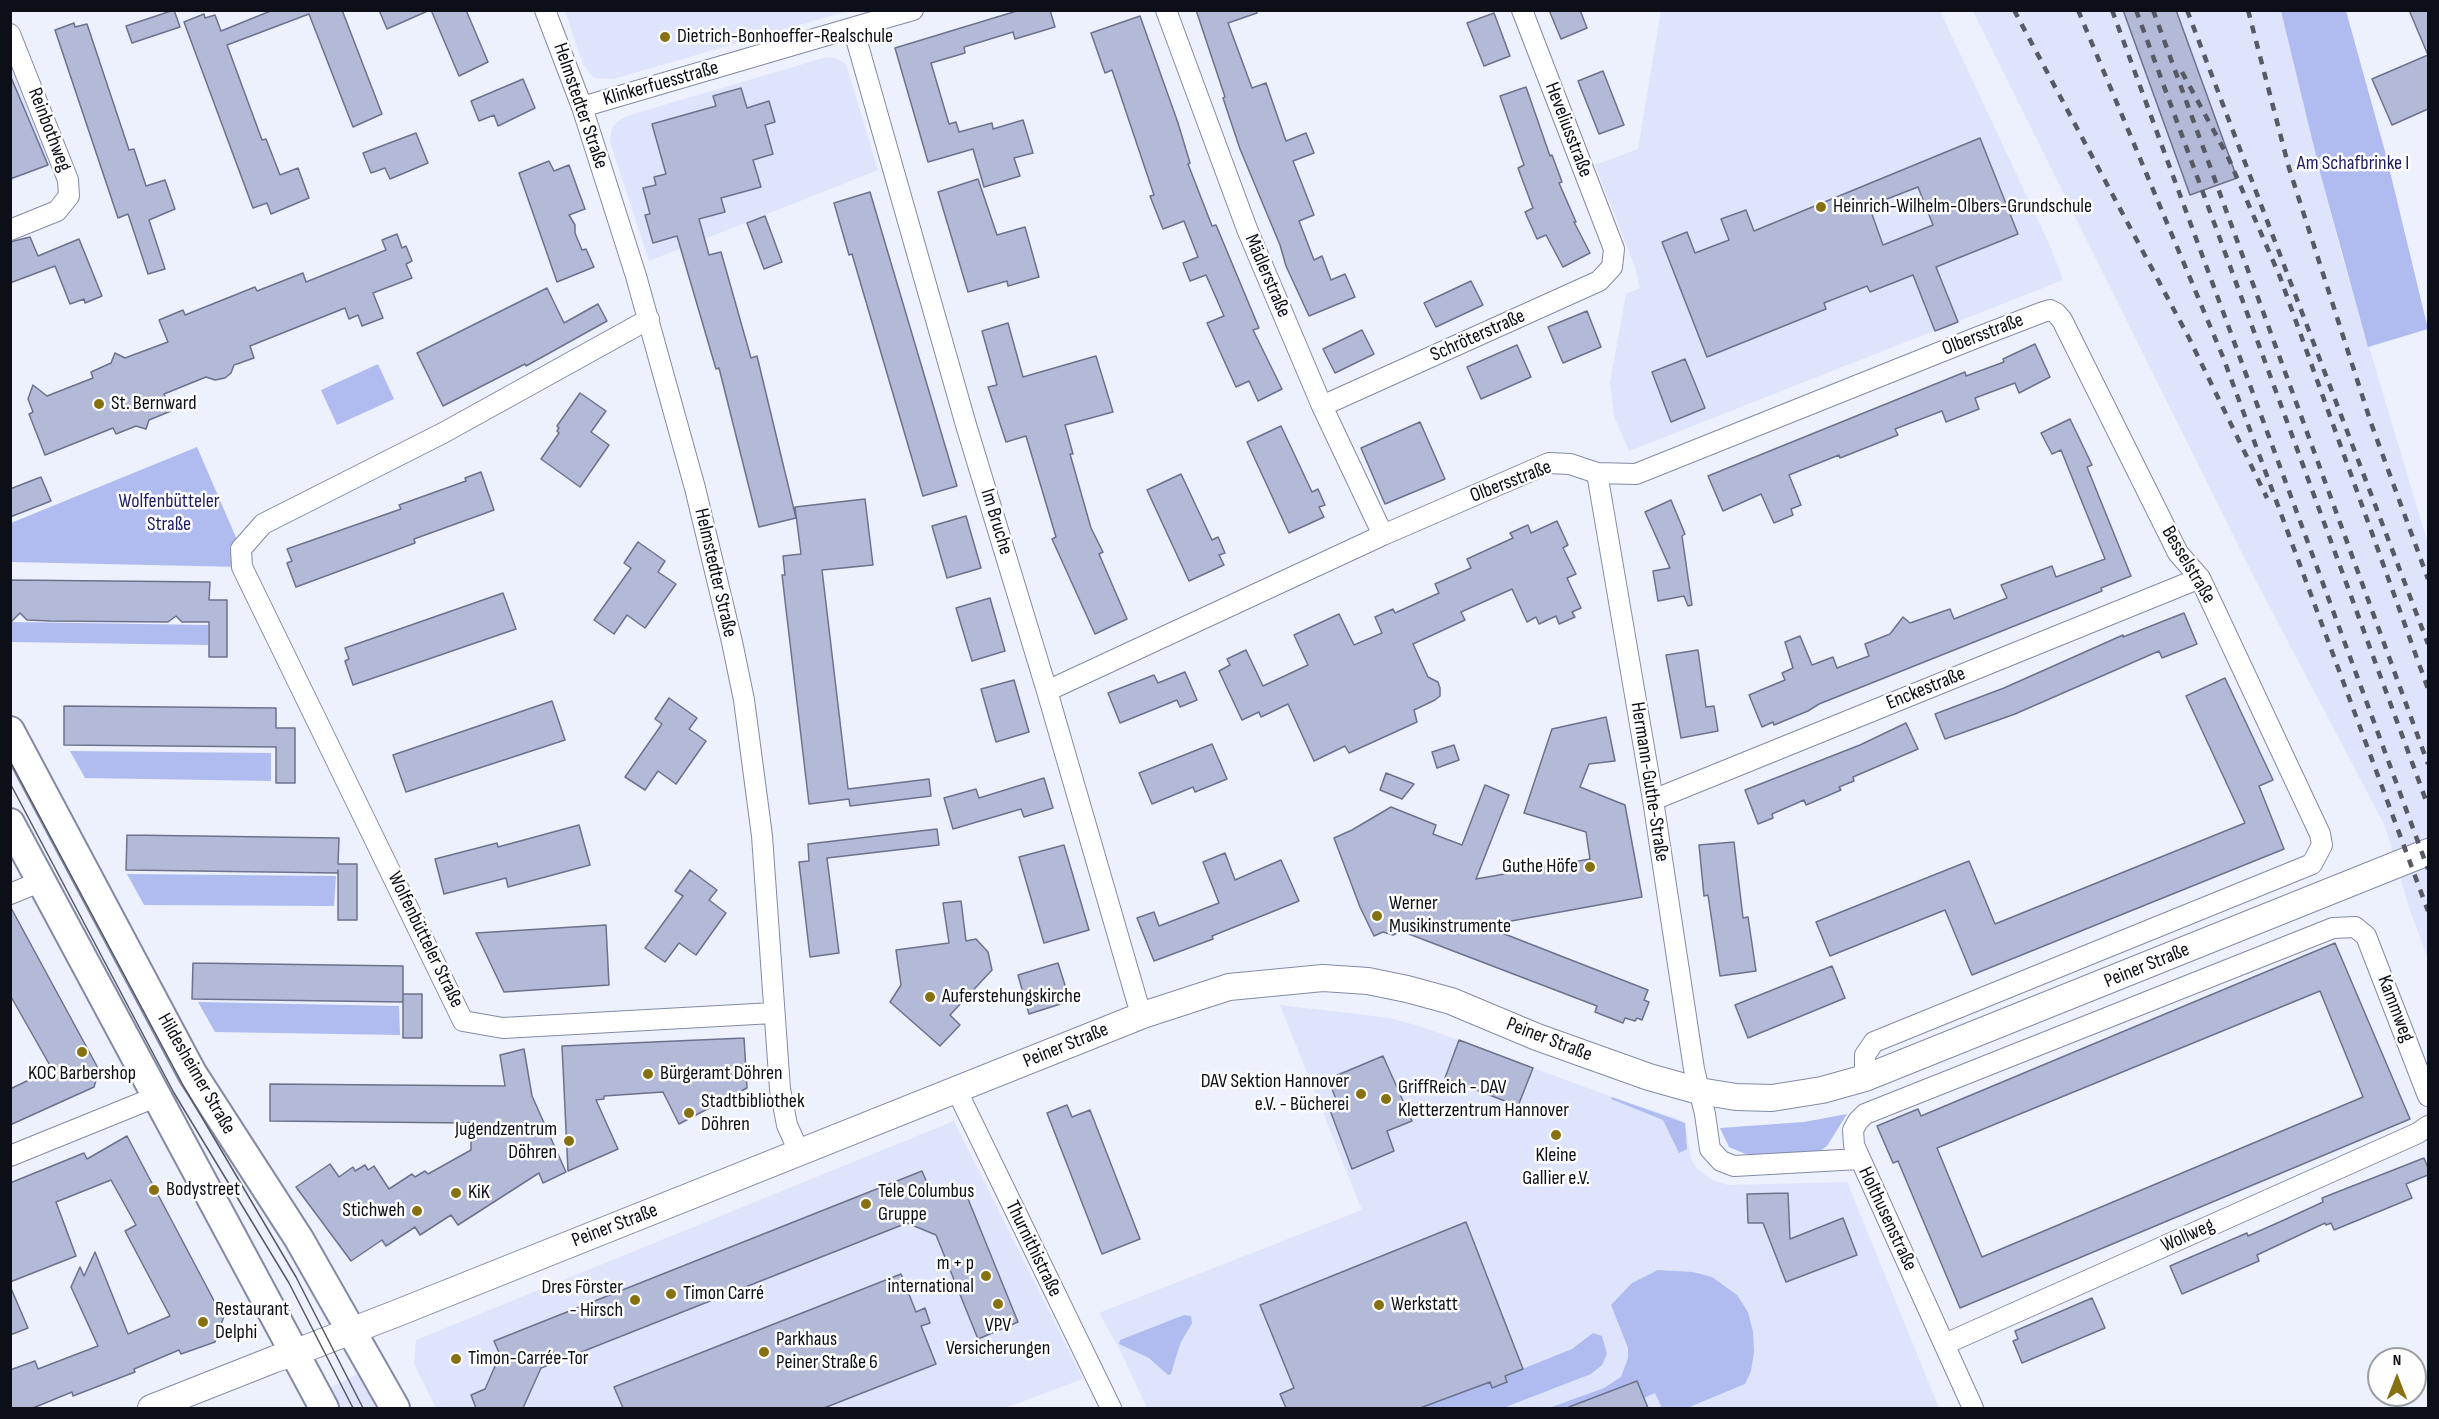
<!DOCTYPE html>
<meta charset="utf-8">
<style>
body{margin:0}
#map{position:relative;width:2439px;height:1419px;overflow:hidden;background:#edf0fd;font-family:"Sofia Sans Condensed",sans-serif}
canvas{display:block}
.frame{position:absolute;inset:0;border:12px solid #0c0e18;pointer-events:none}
.north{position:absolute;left:2367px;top:1347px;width:60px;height:60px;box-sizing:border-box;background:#fefefe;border:2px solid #9d9ea2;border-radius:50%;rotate:0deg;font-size:16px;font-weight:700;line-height:24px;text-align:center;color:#0c0e18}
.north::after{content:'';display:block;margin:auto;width:21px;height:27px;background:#867111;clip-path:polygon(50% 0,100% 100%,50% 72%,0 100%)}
</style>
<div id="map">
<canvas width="2439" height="1419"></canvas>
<div class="frame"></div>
<div class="north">N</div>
</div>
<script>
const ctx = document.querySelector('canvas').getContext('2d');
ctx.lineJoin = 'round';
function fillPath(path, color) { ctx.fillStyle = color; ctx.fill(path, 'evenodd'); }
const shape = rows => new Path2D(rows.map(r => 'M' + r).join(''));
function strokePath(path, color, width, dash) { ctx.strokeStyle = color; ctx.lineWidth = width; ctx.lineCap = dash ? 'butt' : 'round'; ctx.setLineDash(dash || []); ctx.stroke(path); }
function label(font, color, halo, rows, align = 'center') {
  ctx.font = font + ' "Sofia Sans Condensed",sans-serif'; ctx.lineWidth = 5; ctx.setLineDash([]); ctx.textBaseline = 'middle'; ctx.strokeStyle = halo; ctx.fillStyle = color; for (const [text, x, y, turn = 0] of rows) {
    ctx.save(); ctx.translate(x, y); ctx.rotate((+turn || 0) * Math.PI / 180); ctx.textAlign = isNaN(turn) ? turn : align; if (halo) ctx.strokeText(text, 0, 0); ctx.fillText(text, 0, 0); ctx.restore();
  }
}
const built = shape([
 [565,11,565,10,848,11,613,79,594,78,583,64],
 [1661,11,1940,11,2051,248,2063,280,1629,451,1614,416,1610,382,1626,294,1640,288,1635,267,1595,165,1638,149],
 [1973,11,2281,11,2341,253,2428,544,2428,959,2410,910,2385,826,2255,579],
 [827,57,836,58,846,64,878,170,649,261,610,142,612,128,617,122,627,116],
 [10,60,52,164,11,181,10,181],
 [1280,1005,1390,1018,1422,1027,1620,1100,1676,1118,1685,1123,1691,1160,1698,1169,1712,1180,1728,1185,1847,1182,1939,1408,1147,1408,1120,1350,1099,1313,1362,1210],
 [954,1121,1083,1379,1005,1408,436,1408,414,1364,416,1340],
 [360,1373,378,1408,337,1408,327,1389]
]);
const green = shape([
 [2281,11,2346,11,2386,155,2428,329,2368,347,2321,176],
 [378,364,394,399,337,425,321,390],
 [197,447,241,549,242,567,11,562,11,523],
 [11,622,208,625,208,645,11,642],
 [70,751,271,753,271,781,85,778],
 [127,874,336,876,334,906,144,905],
 [198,1002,399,1006,400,1035,215,1032],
 [1612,1097,1685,1123,1687,1149,1679,1153,1663,1120,1611,1099],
 [1847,1114,1827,1146,1820,1151,1748,1155,1729,1147,1720,1128,1804,1122],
 [1658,1270,1693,1272,1712,1277,1737,1295,1748,1312,1753,1332,1754,1352,1751,1371,1745,1384,1687,1408,1662,1408,1655,1393,1644,1398,1637,1381,1568,1408,1549,1408,1604,1388,1621,1377,1628,1358,1628,1348,1611,1305,1632,1283],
 [1184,1315,1191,1316,1192,1323,1180,1344,1171,1374,1168,1375,1149,1358,1119,1344,1120,1340],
 [1593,1333,1602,1336,1607,1354,1602,1365,1591,1374,1503,1408,1420,1408,1490,1382,1492,1388,1507,1382,1505,1376,1572,1349]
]);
const building = shape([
 [174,10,180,27,132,43,126,26,174,10],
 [273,10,342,10,382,114,353,127,309,14,227,45,262,140,266,139,280,175,298,168,309,198,271,214,267,203,253,208,184,22,204,14,205,18,215,15,221,31,273,10],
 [379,10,430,10,387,29,379,10],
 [431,10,466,10,488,62,459,76,431,10],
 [1020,10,1050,10,1055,27,1015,39,1013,32,964,47,965,53,931,63,949,124,956,122,959,132,992,123,993,129,1023,120,1033,153,1014,158,1020,176,984,187,973,149,928,162,895,48,1020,10],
 [1196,10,1257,10,1257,13,1228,23,1252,88,1266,83,1286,141,1306,133,1314,153,1293,161,1314,215,1299,221,1314,260,1322,256,1331,280,1345,274,1355,297,1309,316,1286,266,1280,245,1240,149,1223,98,1225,97,1196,10],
 [1549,10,1580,10,1587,28,1561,39,1549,10],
 [2123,10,2176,10,2237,178,2190,195,2123,10],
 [2409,10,2428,10,2428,55,2409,10],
 [1494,13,1510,56,1484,66,1467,23,1494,13],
 [1140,16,1178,123,1190,163,1188,164,1212,226,1216,225,1259,328,1253,330,1282,389,1258,401,1249,381,1236,387,1207,323,1224,316,1206,275,1190,281,1183,263,1198,257,1184,221,1163,229,1150,196,1154,195,1112,70,1105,73,1091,33,1140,16],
 [74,23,75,27,87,24,129,150,134,149,146,186,165,180,175,209,149,220,165,269,148,274,128,214,118,218,55,30,74,23],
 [2428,55,2428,109,2392,125,2372,79,2428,55],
 [1603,71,1624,125,1599,134,1578,81,1603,71],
 [10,75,48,165,10,179,10,75],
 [523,79,535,108,498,126,494,115,479,121,471,101,523,79],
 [1526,87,1550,156,1552,155,1562,182,1559,183,1576,222,1574,222,1590,253,1563,267,1546,235,1537,239,1525,212,1533,208,1518,168,1524,165,1500,96,1526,87],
 [741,88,747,108,769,101,775,122,765,125,773,154,753,160,761,187,721,198,725,212,699,219,709,255,721,252,751,358,757,356,796,518,759,527,719,368,716,369,677,236,653,243,645,215,650,214,643,188,656,185,654,177,666,174,652,124,716,106,713,96,741,88],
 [416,133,428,163,390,179,385,168,371,173,363,153,416,133],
 [1980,138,2018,234,1936,267,1958,322,1935,331,1913,275,1870,292,1867,286,1824,303,1826,309,1707,357,1662,242,1687,232,1695,253,1729,240,1721,219,1746,210,1754,231,1980,138],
 [1918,187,1933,225,1883,245,1869,206,1918,187],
 [549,161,554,171,569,165,585,209,569,215,575,225,575,233,582,250,586,249,594,267,557,282,519,173,549,161],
 [978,179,997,235,1025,227,1039,277,1008,286,1007,281,968,292,938,192,978,179],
 [870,192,957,486,923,496,852,254,849,255,834,203,870,192],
 [765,216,782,262,764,269,747,223,765,216],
 [397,234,402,248,406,246,412,261,406,264,412,278,373,293,383,318,362,326,358,315,349,319,345,308,250,346,254,358,234,365,231,373,225,378,215,380,206,377,164,394,171,411,149,420,146,429,136,426,116,434,113,428,45,455,29,414,33,412,28,399,33,385,47,396,93,378,91,372,111,363,115,353,125,358,168,342,159,320,183,310,185,315,255,287,257,291,303,273,306,282,386,250,382,240,397,234],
 [30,237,38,256,79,239,102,296,85,303,84,299,70,304,55,266,10,283,10,242,30,237],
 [1471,281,1483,305,1436,327,1424,303,1471,281],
 [547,288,564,323,598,304,607,321,526,366,525,364,443,406,417,353,547,288],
 [1587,311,1601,347,1563,363,1548,327,1587,311],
 [1008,323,1023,377,1096,356,1113,412,1065,425,1073,454,1070,454,1091,528,1103,552,1099,554,1127,619,1095,634,1052,539,1056,537,1026,436,1006,442,988,387,997,385,982,331,1008,323],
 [1362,330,1374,354,1335,373,1323,349,1362,330],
 [2035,344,2050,377,2019,393,2015,383,1975,398,1979,409,1946,422,1942,411,1895,429,1898,435,1840,458,1839,455,1789,475,1801,505,1791,509,1793,515,1774,523,1761,494,1723,511,1708,476,1965,372,1966,376,2004,362,2003,359,2035,344],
 [1517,345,1531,377,1481,399,1467,367,1517,345],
 [1685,359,1705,408,1671,422,1652,372,1685,359],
 [580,393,606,411,591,432,609,445,580,487,541,459,559,433,557,431,559,428,557,426,580,393],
 [2070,419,2092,465,2087,467,2131,576,2101,588,2102,591,1819,704,1808,711,1774,725,1773,722,1762,727,1749,695,1785,680,1782,673,1793,668,1785,642,1800,636,1812,665,1833,657,1837,668,1869,656,1865,644,1890,634,1903,617,1910,623,1950,609,1954,619,2007,598,2001,585,2052,566,2056,577,2105,559,2061,450,2052,454,2041,433,2070,419],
 [1420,422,1445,479,1385,504,1361,448,1420,422],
 [1281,426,1312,492,1318,489,1325,505,1319,507,1324,517,1289,533,1247,442,1281,426],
 [481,472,494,510,414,539,415,543,296,587,287,563,292,561,287,549,401,509,399,505,466,481,465,478,481,472],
 [1181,474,1212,540,1218,537,1225,553,1219,555,1224,565,1189,581,1147,490,1181,474],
 [41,477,51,501,10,517,10,489,41,477],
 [865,499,873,565,822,570,848,789,929,779,931,796,850,806,849,799,809,804,782,575,785,575,783,556,801,554,795,507,865,499],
 [1671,500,1685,534,1682,536,1692,605,1688,606,1684,596,1658,601,1653,571,1670,568,1645,512,1671,500],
 [966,516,981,568,947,578,932,526,966,516],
 [1557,521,1568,545,1563,548,1576,574,1567,578,1581,608,1572,612,1575,617,1559,624,1556,616,1539,624,1536,617,1527,622,1512,589,1461,612,1465,620,1413,644,1428,677,1438,682,1440,688,1440,696,1435,700,1414,710,1417,722,1349,753,1345,746,1314,761,1288,704,1261,717,1259,712,1242,720,1219,671,1230,665,1227,659,1246,650,1263,686,1308,665,1294,635,1339,614,1354,645,1382,633,1375,617,1393,609,1395,613,1439,593,1435,584,1471,568,1467,559,1513,538,1510,533,1528,525,1531,533,1557,521],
 [638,542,665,561,658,572,676,584,645,628,627,615,614,634,594,620,631,568,624,563,638,542],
 [10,580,210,582,209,600,227,600,227,657,209,657,209,622,182,622,176,616,168,622,50,621,27,620,20,613,10,623,10,580],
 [503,593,516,629,353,685,345,661,349,659,345,648,503,593],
 [990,598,1005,651,972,661,956,608,990,598],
 [2184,613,2197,644,2162,658,2159,651,2015,714,1945,739,1935,714,2004,688,2123,635,2123,637,2184,613],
 [1698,650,1706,707,1714,706,1718,731,1681,738,1666,655,1698,650],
 [1185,672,1197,700,1180,707,1177,700,1120,723,1108,693,1154,675,1158,683,1185,672],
 [2225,678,2273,780,2259,786,2284,849,1972,975,1945,910,1830,956,1816,922,1969,861,1995,924,2245,823,2186,696,2225,678],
 [1014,680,1029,732,996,742,981,689,1014,680],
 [669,698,697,718,689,729,706,741,676,784,658,771,645,790,625,777,662,724,655,719,669,698],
 [552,701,565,740,406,792,393,755,552,701],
 [64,706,276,708,276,728,295,728,295,783,276,783,276,747,64,745,64,706],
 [1606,717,1615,761,1589,764,1580,787,1625,805,1642,897,1484,926,1648,990,1644,1000,1649,1002,1642,1020,1637,1018,1635,1021,1625,1018,1623,1023,1595,1012,1597,1006,1401,931,1393,935,1383,932,1374,936,1360,907,1334,838,1352,830,1391,807,1436,825,1433,834,1462,845,1485,785,1509,795,1476,879,1590,859,1586,832,1524,813,1552,729,1606,717],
 [1906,723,1918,749,1853,777,1854,781,1839,787,1841,790,1806,805,1804,800,1772,814,1773,818,1758,824,1745,790,1860,745,1906,723],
 [1212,744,1227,779,1195,792,1193,787,1152,804,1139,773,1212,744],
 [1454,745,1459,760,1437,768,1432,752,1454,745],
 [1386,773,1414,784,1402,799,1380,790,1386,773],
 [1044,778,1053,808,1024,817,1021,809,953,829,944,798,976,789,979,798,1044,778],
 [579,825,590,865,508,887,506,878,444,894,435,859,497,843,498,847,579,825],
 [937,829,939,845,827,858,839,953,810,957,799,862,809,861,808,844,937,829],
 [127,835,339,838,338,864,357,864,357,920,338,920,338,870,338,873,126,870,127,835],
 [1734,842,1743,918,1748,917,1756,971,1720,976,1708,895,1704,896,1699,845,1734,842],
 [1064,845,1089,930,1044,943,1019,857,1064,845],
 [1225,853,1235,880,1281,860,1299,901,1212,936,1213,939,1154,961,1137,918,1154,912,1159,926,1219,903,1203,862,1225,853],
 [690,870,717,890,709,900,726,913,696,955,679,943,665,962,645,948,683,896,675,891,690,870],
 [961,901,966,941,976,939,988,952,992,970,950,1015,960,1025,940,1046,890,1002,901,985,896,950,949,943,943,903,961,901],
 [10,906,99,1070,94,1087,10,1125,10,1089,52,1069,10,995,10,906],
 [606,925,609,985,504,992,476,933,606,925],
 [2335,943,2410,1119,1960,1308,1898,1161,1893,1163,1877,1126,1918,1109,1921,1116,2335,943],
 [2320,991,2363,1097,1982,1257,1937,1148,2320,991],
 [193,963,403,966,403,1002,192,999,193,963],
 [1058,963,1070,1001,1029,1014,1018,975,1058,963],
 [1832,966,1845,998,1748,1038,1735,1005,1832,966],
 [403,994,422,994,422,1038,403,1038,403,994],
 [744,1038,747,1088,679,1124,663,1092,604,1096,604,1099,596,1100,618,1149,568,1171,562,1046,744,1038],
 [1459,1040,1533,1068,1518,1106,1445,1078,1459,1040],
 [524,1049,532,1096,566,1172,543,1183,539,1173,458,1225,451,1215,420,1235,415,1227,386,1246,382,1240,351,1261,296,1187,330,1164,339,1177,353,1167,355,1171,365,1165,368,1170,374,1166,389,1189,412,1174,415,1177,425,1171,428,1174,471,1150,471,1123,270,1121,270,1084,505,1086,500,1055,524,1049],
 [1383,1056,1412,1121,1387,1131,1394,1151,1352,1169,1327,1102,1336,1099,1328,1079,1383,1056],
 [1067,1105,1072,1117,1090,1110,1140,1239,1102,1254,1047,1113,1067,1105],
 [127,1136,220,1312,225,1313,215,1342,181,1354,179,1350,134,1369,135,1372,73,1396,72,1392,33,1408,10,1408,10,1370,35,1361,38,1369,98,1346,71,1287,80,1267,84,1276,95,1252,128,1334,170,1316,125,1231,136,1225,111,1180,56,1202,76,1256,10,1282,10,1183,84,1153,87,1159,127,1136],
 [2424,1158,2428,1168,2428,1175,2406,1184,2412,1198,2334,1230,2331,1223,2326,1225,2325,1223,2257,1255,2259,1261,2182,1294,2170,1266,2247,1233,2248,1236,2284,1220,2323,1202,2322,1198,2424,1158],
 [922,1171,928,1185,950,1194,964,1189,1018,1322,978,1339,936,1235,907,1223,541,1368,523,1408,476,1408,471,1395,485,1389,500,1355,494,1341,922,1171],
 [1788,1193,1790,1239,1843,1218,1857,1255,1786,1282,1763,1223,1748,1223,1747,1194,1788,1193],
 [1466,1222,1523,1369,1505,1376,1507,1382,1492,1388,1490,1382,1420,1408,1286,1408,1280,1394,1294,1388,1260,1305,1466,1222],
 [901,1274,916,1312,925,1308,930,1323,921,1326,936,1364,824,1408,623,1408,614,1387,901,1274],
 [10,1286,28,1328,10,1335,10,1286],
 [2092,1298,2105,1328,2022,1363,2013,1341,2018,1339,2015,1331,2092,1298],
 [1637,1381,1648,1408,1569,1408,1569,1407,1637,1381]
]);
const minor = shape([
 [545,10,582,107,636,276,695,488,732,642,744,700,762,836,780,1089,787,1125,799,1152],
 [1166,10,1247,229,1322,406,1383,535],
 [853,28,966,425,1047,691,1137,1001,1143,1015],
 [10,34,68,180,69,196,57,211,10,230],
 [582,107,913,10],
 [649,319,443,433,263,524,241,549,242,567,463,1021,503,1028,773,1013],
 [1322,406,1599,281,1612,267,1614,249,1522,10],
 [1597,473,1653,800,1694,1069,1705,1114,1710,1149,1721,1161,1734,1166,1859,1159],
 [1047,691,1383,535,1549,463,1570,464,1597,473,1636,474,1973,339,2043,312,2050,310,2056,313,2062,320,2178,553,2200,578,2320,834,2322,845,2312,864,1874,1042,1865,1055,1865,1078],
 [1653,800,2200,578],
 [10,894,42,881],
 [956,1089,1111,1408],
 [10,1156,158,1096],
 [1945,1344,2418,1133,2428,1126],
 [1973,1408,1854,1145,1853,1130,1858,1121,1865,1114,2333,928,2355,927,2366,936,2428,1096]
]);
const tertiary = shape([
 [151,1408,275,1359,294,1353,395,1314,1143,1015,1229,987,1323,978,1368,981,1407,989,1451,1001,1537,1037,1649,1077,1699,1091,1736,1097,1772,1098,1822,1090,1865,1078,2428,852]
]);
const secondary = shape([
 [10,731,192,1073,299,1239,395,1408],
 [10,823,324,1408]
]);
const tram = shape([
 [10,761,184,1087,296,1277,363,1408],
 [10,783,174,1093,289,1283,353,1408]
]);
const rail = shape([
 [2014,10,2189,338,2267,498],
 [2078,10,2223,357,2428,911],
 [2112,10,2428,869],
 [2136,10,2428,806],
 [2153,10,2428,764],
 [2187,10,2428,644],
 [2248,10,2289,168,2371,423,2428,579],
 [2182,72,2228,157,2280,277,2428,689]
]);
const markers = [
 [665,37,6,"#867111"],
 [1821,207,6,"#867111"],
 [99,404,6,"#867111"],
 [1590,867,6,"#867111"],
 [1377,916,6,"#867111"],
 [930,997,6,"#867111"],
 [82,1052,6,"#867111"],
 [648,1074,6,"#867111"],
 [1361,1094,6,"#867111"],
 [1386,1099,6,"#867111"],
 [689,1113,6,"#867111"],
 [1556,1135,6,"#867111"],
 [569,1141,6,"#867111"],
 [154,1190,6,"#867111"],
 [456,1193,6,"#867111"],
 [866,1204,6,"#867111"],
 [417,1211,6,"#867111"],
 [986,1276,6,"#867111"],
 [671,1294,6,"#867111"],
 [635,1300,6,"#867111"],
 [998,1304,6,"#867111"],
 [1379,1305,6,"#867111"],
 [203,1322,6,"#867111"],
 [764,1352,6,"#867111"],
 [456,1359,6,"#867111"]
];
const poiNames = [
 ["Dietrich-Bonhoeffer-Realschule",677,37],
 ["Heinrich-Wilhelm-Olbers-Grundschule",1833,207],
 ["St. Bernward",111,404],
 ["Guthe Höfe",1578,867,"right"],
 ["Werner",1389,904],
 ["Musikinstrumente",1389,927],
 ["Auferstehungskirche",942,997],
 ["KOC Barbershop",82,1074,"center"],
 ["Bürgeramt Döhren",660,1074],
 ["DAV Sektion Hannover",1349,1082,"right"],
 ["e.V. - Bücherei",1349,1105,"right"],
 ["GriffReich - DAV",1398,1088],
 ["Kletterzentrum Hannover",1398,1111],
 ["Stadtbibliothek",701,1102],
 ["Döhren",701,1125],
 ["Jugendzentrum",557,1130,"right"],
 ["Döhren",557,1153,"right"],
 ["Kleine",1556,1156,"center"],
 ["Gallier e.V.",1556,1179,"center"],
 ["Bodystreet",166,1190],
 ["Tele Columbus",878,1192],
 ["Gruppe",878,1215],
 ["KiK",468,1193],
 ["Stichweh",405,1211,"right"],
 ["m + p",974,1264,"right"],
 ["international",974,1287,"right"],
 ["Dres Förster",623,1288,"right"],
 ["- Hirsch",623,1311,"right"],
 ["Timon Carré",683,1294],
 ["Werkstatt",1391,1305],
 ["Restaurant",215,1310],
 ["Delphi",215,1333],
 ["VPV",998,1326,"center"],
 ["Versicherungen",998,1349,"center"],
 ["Parkhaus",776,1340],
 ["Peiner Straße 6",776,1363],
 ["Timon-Carrée-Tor",468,1359]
];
const streetNames = [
 ["Klinkerfuesstraße",661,84,-16],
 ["Helmstedter Straße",580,106,71],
 ["Reinbothweg",49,130,69],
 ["Heveliusstraße",1568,130,69],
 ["Mädlerstraße",1267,276,67],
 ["Olbersstraße",1983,335,-21],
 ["Schröterstraße",1478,336,-24],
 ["Olbersstraße",1511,482,-21],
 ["Im Bruche",996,522,73],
 ["Besselstraße",2188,565,59],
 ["Helmstedter Straße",715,573,77],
 ["Enckestraße",1926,689,-22],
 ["Hermann-Guthe-Straße",1649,782,81],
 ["Wolfenbütteler Straße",425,940,64],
 ["Peiner Straße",2147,966,-22],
 ["Kammweg",2395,1009,69],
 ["Peiner Straße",1549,1040,21],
 ["Peiner Straße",1066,1046,-22],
 ["Hildesheimer Straße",196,1074,60],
 ["Holthusenstraße",1887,1219,65],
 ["Peiner Straße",615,1226,-21],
 ["Wollweg",2188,1236,-24],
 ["Thurnithistraße",1033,1249,64]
];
const parkNames = [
 ["Am Schafbrinke I",2353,164],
 ["Wolfenbütteler",169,502],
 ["Straße",169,525]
];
fillPath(built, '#dee4fb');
fillPath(green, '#b0bcf0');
fillPath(building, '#b3bad7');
strokePath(building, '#6c728d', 1.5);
strokePath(minor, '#838aa6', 22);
strokePath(tertiary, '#838aa6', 28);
strokePath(secondary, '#838aa6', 32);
strokePath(minor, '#fff', 20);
strokePath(tertiary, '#fff', 26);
strokePath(secondary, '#fff', 28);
strokePath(tram, '#575a65', 1.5);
strokePath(rail, '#575a65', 4.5, [8, 8]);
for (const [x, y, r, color] of markers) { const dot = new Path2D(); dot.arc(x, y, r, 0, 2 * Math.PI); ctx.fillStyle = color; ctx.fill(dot); strokePath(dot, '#fefefe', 2); }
label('20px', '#0c0e18', '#fefefe', poiNames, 'left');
label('20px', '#0c0e18', '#fefefe', streetNames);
label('20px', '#1c1c65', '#fefefe', parkNames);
</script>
